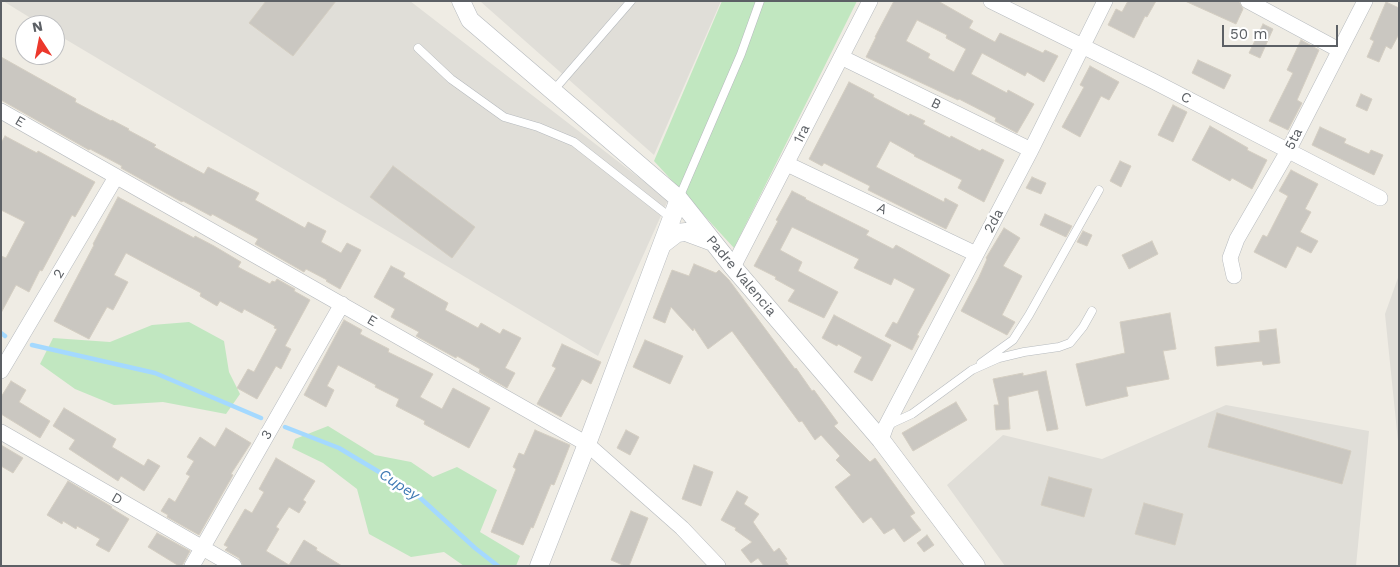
<!DOCTYPE html>
<style>
body{margin:0}
#map{position:relative;width:1400px;height:567px;overflow:hidden;background:#efece4;font-family:"Work Sans",sans-serif}
canvas{display:block}
.frame{position:absolute;inset:0;border:2px solid #5c6065;pointer-events:none}
.north{position:absolute;left:15px;top:15px;width:50px;height:50px;box-sizing:border-box;background:#fff;border:1px solid #bebfc1;border-radius:50%;rotate:349deg;font-size:14px;font-weight:700;line-height:20px;text-align:center;color:#5c6065}
.north::after{content:'';display:block;margin:auto;width:18px;height:22px;background:#ec382c;clip-path:polygon(50% 0,100% 100%,50% 72%,0 100%)}
.scale{position:absolute;left:1222px;top:25px;width:116px;height:22px;box-sizing:border-box;border:2px solid #5c6065;border-top:0;padding-left:6px;font-size:15px;line-height:18px;white-space:nowrap;color:#5c6065;-webkit-text-stroke:4px #fff;paint-order:stroke}
</style>
<div id="map">
<canvas width="1400" height="567"></canvas>
<div class="frame"></div>
<div class="north">N</div>
<div class="scale">50 m</div>
</div>
<script>
const ctx = document.querySelector('canvas').getContext('2d');
ctx.lineJoin = 'round';
function fillPath(path, color) { ctx.fillStyle = color; ctx.fill(path, 'evenodd'); }
const shape = rows => new Path2D(rows.map(r => 'M' + r).join(''));
function strokePath(path, color, width, dash) { ctx.strokeStyle = color; ctx.lineWidth = width; ctx.lineCap = dash ? 'butt' : 'round'; ctx.setLineDash(dash || []); ctx.stroke(path); }
function label(font, color, halo, rows, align = 'center') {
  ctx.font = font + ' "Work Sans",sans-serif'; ctx.lineWidth = 5; ctx.setLineDash([]); ctx.textBaseline = 'middle'; ctx.strokeStyle = halo; ctx.fillStyle = color; for (const [text, x, y, turn = 0] of rows) {
    ctx.save(); ctx.translate(x, y); ctx.rotate((+turn || 0) * Math.PI / 180); ctx.textAlign = isNaN(turn) ? turn : align; if (halo) ctx.strokeText(text, 0, 0); ctx.fillText(text, 0, 0); ctx.restore();
  }
}
const industrial = shape([
 [3,1,410,1,668,200,598,356,55,33,55,25,42,25],
 [482,1,721,1,654,155,481,2],
 [1399,275,1399,451,1385,314],
 [1226,405,1369,431,1356,566,1005,566,947,485,1003,435,1102,459]
]);
const green = shape([
 [722,1,857,1,734,248,654,161],
 [189,322,224,341,229,372,240,394,226,414,163,402,114,405,75,389,40,364,53,338,110,342,152,325],
 [328,426,375,455,411,462,433,477,457,467,497,490,480,532,520,556,516,566,464,566,444,552,411,557,369,534,357,489,323,463,292,448,295,439]
]);
const stream = shape([
 [1,333,5,336],
 [32,345,155,373,261,418],
 [285,427,339,448,416,494,475,548,498,566]
]);
const building = shape([
 [266,1,336,1,293,56,249,23,266,1],
 [894,1,938,1,973,21,969,28,995,42,1000,33,1043,53,1045,50,1058,56,1044,82,1027,72,1025,76,982,53,971,74,1007,93,1008,90,1034,104,1017,133,995,121,996,118,959,99,958,100,866,57,876,37,875,37,894,1],
 [917,20,947,35,946,38,966,49,954,72,928,58,930,54,906,41,917,20],
 [1128,1,1156,1,1147,17,1145,16,1134,38,1108,25,1116,9,1122,12,1128,1],
 [1185,1,1239,1,1243,9,1236,24,1185,1],
 [1386,2,1399,8,1399,34,1391,49,1386,46,1379,62,1367,57,1374,41,1370,39,1386,2],
 [1263,24,1273,29,1260,58,1249,53,1263,24],
 [1301,40,1319,50,1297,100,1302,103,1288,130,1269,121,1293,73,1287,70,1301,40],
 [1,57,76,99,75,102,111,121,112,120,129,129,128,130,156,145,154,147,204,174,208,167,259,193,255,200,305,228,308,222,326,231,321,242,341,253,347,243,361,250,340,289,326,281,327,280,306,269,304,272,255,244,258,239,212,214,211,216,183,201,182,202,121,168,122,166,90,149,89,150,1,100,1,57],
 [1198,60,1231,75,1224,89,1192,73,1198,60],
 [1090,66,1119,82,1109,100,1101,96,1080,137,1062,127,1084,87,1080,85,1090,66],
 [849,82,874,95,873,97,909,116,910,114,925,121,923,124,950,138,951,136,980,151,982,149,1004,160,984,202,958,188,962,180,914,156,915,155,890,141,876,167,944,202,945,198,958,205,946,229,868,190,870,186,824,163,822,166,809,159,849,82],
 [1361,94,1372,99,1367,111,1356,106,1361,94],
 [1173,105,1187,112,1173,142,1158,135,1173,105],
 [1210,126,1248,148,1247,150,1267,160,1252,189,1232,178,1230,181,1192,160,1210,126],
 [1320,127,1346,139,1344,143,1369,154,1371,150,1383,155,1374,175,1312,145,1320,127],
 [5,136,37,153,38,151,95,182,75,217,72,215,42,271,40,270,29,292,16,285,1,313,1,256,6,258,25,222,1,210,1,143,5,136],
 [1120,161,1131,166,1121,187,1110,181,1120,161],
 [393,166,475,227,452,258,370,197,393,166],
 [1291,170,1318,184,1305,209,1311,212,1300,232,1318,241,1311,253,1297,246,1286,268,1254,252,1263,235,1267,237,1288,196,1279,191,1291,170],
 [1032,177,1046,183,1041,194,1026,188,1032,177],
 [792,191,806,198,805,199,869,231,866,235,893,249,896,245,950,275,917,335,919,336,912,350,885,336,893,322,897,324,915,289,894,278,891,285,854,268,859,259,792,227,780,250,802,262,798,271,838,292,824,318,788,301,795,290,775,279,776,277,754,266,778,221,776,220,792,191],
 [118,197,194,238,195,236,214,246,241,262,238,267,270,284,272,281,275,282,277,279,295,289,294,291,310,300,285,346,291,349,281,369,276,366,257,399,237,388,248,369,254,372,277,329,274,328,275,326,244,309,242,313,220,301,217,306,200,296,201,293,126,253,114,275,128,282,113,310,107,307,89,339,54,321,94,245,93,244,118,197],
 [1045,214,1072,226,1066,237,1040,225,1045,214],
 [1004,228,1020,238,1003,266,1022,276,1002,315,1015,322,1007,335,961,311,979,277,987,259,986,258,1004,228],
 [1083,231,1092,235,1087,246,1077,242,1083,231],
 [1152,241,1158,254,1129,269,1122,255,1152,241],
 [694,264,716,273,719,270,729,280,795,369,796,368,812,391,814,390,838,423,834,426,870,462,875,458,915,513,910,516,921,530,904,542,894,528,884,534,871,517,863,523,835,487,851,475,836,460,840,456,821,435,815,440,802,421,799,422,732,331,708,349,694,328,693,331,671,307,665,323,653,318,672,270,689,276,694,264],
 [391,266,405,273,403,277,448,303,445,310,478,328,481,323,500,334,503,329,521,338,505,368,515,373,507,388,479,372,480,369,457,356,456,358,416,336,419,332,391,317,395,309,374,297,391,266],
 [1170,313,1176,349,1163,351,1169,379,1126,387,1128,396,1086,406,1076,364,1125,353,1120,322,1170,313],
 [834,315,891,345,872,381,854,372,862,357,838,344,837,346,822,338,834,315],
 [344,320,362,330,360,334,389,349,388,352,433,374,420,397,442,409,453,388,490,408,469,448,424,424,425,421,396,406,399,399,375,387,376,385,338,365,327,386,334,390,326,407,304,395,344,320],
 [1276,329,1280,363,1263,365,1262,361,1217,366,1215,347,1260,342,1259,331,1276,329],
 [645,340,683,356,670,384,633,367,645,340],
 [562,344,601,362,591,384,582,379,561,417,537,404,556,368,552,366,562,344],
 [1046,371,1058,429,1047,431,1038,390,1008,397,1010,429,996,430,994,405,999,405,993,379,1023,373,1023,376,1046,371],
 [11,381,26,390,19,402,50,421,40,438,1,414,1,397,11,381],
 [956,402,967,420,913,451,902,433,956,402],
 [64,408,116,439,112,447,144,466,148,459,160,466,144,491,121,476,118,481,69,449,75,440,53,426,64,408],
 [1217,413,1351,451,1342,484,1208,447,1217,413],
 [226,428,251,443,231,474,233,475,199,535,167,517,168,515,161,511,169,498,175,502,190,476,186,474,194,461,187,457,200,437,215,447,226,428],
 [535,430,570,445,554,485,551,484,533,528,531,527,523,545,491,532,516,469,513,467,519,453,524,455,535,430],
 [626,430,639,437,630,455,617,448,626,430],
 [1,445,23,458,13,473,1,466,1,445],
 [276,458,315,481,303,500,306,502,299,513,289,507,276,527,279,529,266,551,289,565,304,540,317,548,316,550,342,566,243,566,239,558,225,550,228,547,224,545,245,509,252,513,264,492,259,489,276,458],
 [694,465,713,472,701,506,682,499,694,465],
 [1049,477,1092,489,1084,517,1041,505,1049,477],
 [68,481,112,507,111,508,129,519,109,552,96,545,100,539,77,526,76,529,63,521,62,524,47,515,68,481],
 [737,491,748,497,744,504,759,514,753,522,774,552,779,548,787,559,785,560,789,566,764,566,758,558,751,563,741,550,752,542,735,530,736,528,721,520,737,491],
 [1144,503,1183,514,1175,545,1135,534,1144,503],
 [631,511,648,518,629,566,625,566,611,560,631,511],
 [157,533,190,551,182,566,179,566,148,547,157,533],
 [927,535,934,545,924,552,917,543,927,535]
]);
const service = shape([
 [418,48,451,79,504,117,538,127,574,142,671,218],
 [553,91,631,1],
 [679,198,741,54,760,1],
 [981,363,1013,340,1029,315,1099,190],
 [888,425,912,414,972,370,999,358,1024,352,1059,347,1070,343,1083,327,1092,311]
]);
const minor = shape([
 [991,1,1153,81,1380,198],
 [1248,1,1339,50],
 [841,57,1031,150],
 [1,111,587,444,682,528,718,566],
 [787,164,976,254],
 [733,267,870,1],
 [1234,276,1230,258,1237,239,1288,151,1365,1],
 [1,371,116,177],
 [1,432,234,566],
 [881,440,886,426,1031,150,1105,1],
 [192,566,342,304]
]);
const tertiary = shape([
 [461,1,470,20,679,199,733,267,881,440,976,566],
 [664,243,677,233,686,232,713,242],
 [539,566,587,444,679,199]
]);
const streetNames = [
 ["C",1186,98,27],
 ["B",936,104,26],
 ["E",20,122,30],
 ["1ra",802,134,-63],
 ["5ta",1294,139,-63],
 ["A",882,209,25],
 ["2da",994,221,-62],
 ["2",59,274,-59],
 ["Padre Valencia",741,276,50],
 ["E",372,321,30],
 ["3",267,435,-60],
 ["D",117,499,30]
];
const waterNames = [
 ["Cupey",399,485,33]
];
fillPath(industrial, '#e0ded8');
fillPath(green, '#c1e7c0');
strokePath(stream, '#a4d9ff', 4.5);
fillPath(building, '#cac7c1');
strokePath(building, '#d4cec2', 1);
strokePath(service, '#b6babe', 9);
strokePath(minor, '#b6babe', 16);
strokePath(tertiary, '#b6babe', 19);
strokePath(service, '#fff', 8);
strokePath(minor, '#fff', 15);
strokePath(tertiary, '#fff', 18);
label('14px', '#5c6065', '#fff', streetNames);
label('italic 15px', '#3e79b4', '#fff', waterNames);
</script>
